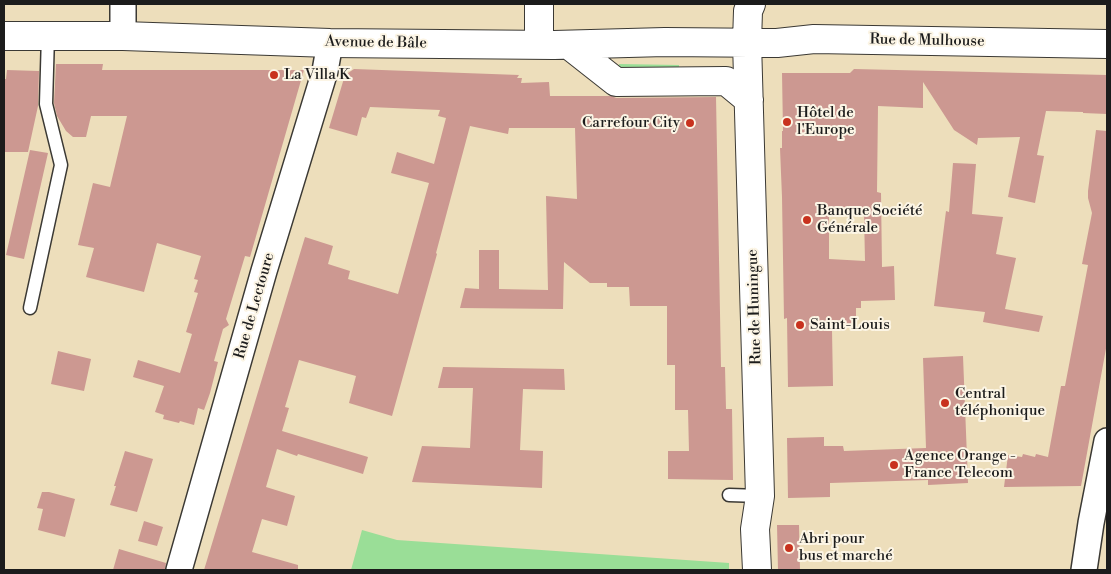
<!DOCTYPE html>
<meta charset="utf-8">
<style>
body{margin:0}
#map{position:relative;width:1111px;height:574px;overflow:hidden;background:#eddebb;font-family:"Libre Bodoni",serif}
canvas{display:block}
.frame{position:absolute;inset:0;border:5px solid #1c1c1c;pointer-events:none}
</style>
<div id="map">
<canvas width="1111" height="574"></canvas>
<div class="frame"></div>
</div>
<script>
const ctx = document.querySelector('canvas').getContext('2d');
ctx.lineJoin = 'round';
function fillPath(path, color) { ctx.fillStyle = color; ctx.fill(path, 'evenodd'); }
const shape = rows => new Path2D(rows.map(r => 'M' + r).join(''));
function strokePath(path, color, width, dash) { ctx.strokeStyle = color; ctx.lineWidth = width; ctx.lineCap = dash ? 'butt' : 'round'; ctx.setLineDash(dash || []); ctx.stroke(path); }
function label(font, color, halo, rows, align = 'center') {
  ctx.font = font + ' "Libre Bodoni",serif'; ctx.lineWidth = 4; ctx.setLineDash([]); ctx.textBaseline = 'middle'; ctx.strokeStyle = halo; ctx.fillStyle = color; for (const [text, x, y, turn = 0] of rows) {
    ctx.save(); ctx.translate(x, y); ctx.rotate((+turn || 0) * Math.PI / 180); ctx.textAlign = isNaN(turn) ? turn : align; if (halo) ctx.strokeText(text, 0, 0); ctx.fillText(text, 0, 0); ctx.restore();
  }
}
const green = shape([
 [619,64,679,65,679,76,620,76],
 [362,530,397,540,729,563,729,570,351,570]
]);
const building = shape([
 [56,64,103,64,102,70,304,70,250,257,245,256,226,319,229,325,223,329,214,361,218,362,210,393,204,410,198,408,194,425,180,421,179,423,163,419,164,415,155,412,164,386,133,377,138,360,180,373,192,334,186,332,198,293,194,292,198,280,194,279,201,256,157,243,144,292,86,277,94,248,78,245,93,183,110,187,127,116,91,116,86,137,73,137,66,131,57,116,54,103],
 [354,69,519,75,517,78,522,78,521,83,549,82,550,96,612,96,616,98,716,97,721,367,725,367,726,409,732,409,733,480,668,479,668,451,689,451,688,410,675,410,675,365,667,365,667,306,630,306,629,287,607,287,607,283,590,283,564,262,563,309,460,308,465,288,479,289,479,250,499,250,499,289,548,290,546,196,577,199,575,128,509,128,508,134,470,126,436,253,437,254,392,416,349,403,356,376,299,360,285,407,289,408,282,431,368,457,363,474,298,454,297,456,277,449,266,487,295,496,287,526,262,519,252,552,298,565,298,570,204,570,305,237,333,246,328,264,350,271,348,279,398,294,429,183,391,173,397,152,434,164,446,118,438,116,440,110,370,107,366,118,362,117,357,136,329,128,345,75],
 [854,69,1107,75,1107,114,1083,113,1083,112,1046,111,1037,155,1044,156,1035,203,1008,197,1020,137,978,138,977,145,954,130,923,82,923,108,878,106,877,192,881,193,882,267,894,266,895,300,861,301,861,308,856,308,856,325,840,326,841,330,832,330,833,386,788,387,787,318,784,319,782,197,781,173,780,148,782,148,782,131,783,131,782,73,850,73],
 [829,214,864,214,865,261,829,259],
 [7,70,39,71,38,106,28,152,4,152,4,79,6,79],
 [1096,130,1107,131,1107,343,1081,486,1004,487,1008,455,1022,457,1023,454,1035,457,1036,454,1048,457,1061,386,1065,386,1088,265,1082,264,1092,213,1088,198,1088,191],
 [30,150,48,153,24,259,6,255],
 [953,163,976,164,972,214,1003,217,996,254,1016,258,1005,309,1043,316,1039,332,983,322,985,312,934,306,946,211,949,212],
 [58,351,91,359,84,391,51,384],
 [963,356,968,483,928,485,928,480,830,483,830,497,788,498,787,438,824,437,824,446,843,446,844,451,926,448,923,358],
 [443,367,564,369,565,390,523,389,520,450,543,451,542,488,412,482,422,446,470,448,473,388,438,388],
 [125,451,153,459,137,512,110,505,116,486,114,486],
 [42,492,49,492,75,499,65,537,38,530,43,509,37,508],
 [144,521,163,527,157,546,138,541],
 [777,525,799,525,800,570,778,570],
 [119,549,166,563,165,570,113,570]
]);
const lane = shape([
 [30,308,61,165,46,104,48,35],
 [729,495,760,496]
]);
const street = shape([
 [123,36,123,4],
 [179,570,264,271,325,71,330,43],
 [1084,570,1091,523,1107,441]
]);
const secondary = shape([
 [751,4,748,11,747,42,760,496,755,529,757,570],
 [4,36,123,36,330,43,554,45,665,42,777,43,814,39,1107,44],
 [539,45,539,4],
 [569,45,616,82,726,81,749,100]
]);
const markers = [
 [274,75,5,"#c8321e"],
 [787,122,5,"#c8321e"],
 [690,123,5,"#c8321e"],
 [807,220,5,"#c8321e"],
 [800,325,5,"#c8321e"],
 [945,403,5,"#c8321e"],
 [894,465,5,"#c8321e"],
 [789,548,5,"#c8321e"]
];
const streetNames = [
 ["Rue de Mulhouse",927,41,1],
 ["Avenue de Bâle",376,43,1],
 ["Rue de Lectoure",255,306,-74],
 ["Rue de Huningue",755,307,-92]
];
const poiNames = [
 ["La Villa K",284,75],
 ["Hôtel de",797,113],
 ["l'Europe",797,130],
 ["Carrefour City",680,123,"right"],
 ["Banque Société",817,211],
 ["Générale",817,228],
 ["Saint-Louis",810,325],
 ["Central",955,394],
 ["téléphonique",955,411],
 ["Agence Orange -",904,456],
 ["France Telecom",904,473],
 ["Abri pour",799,539],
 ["bus et marché",799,556]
];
fillPath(green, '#9ade97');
fillPath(building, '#cc9891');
strokePath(lane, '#3b3934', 15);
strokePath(street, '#3b3934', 28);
strokePath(secondary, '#3b3934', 30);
strokePath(lane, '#fff', 12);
strokePath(street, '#fff', 25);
strokePath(secondary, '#fff', 28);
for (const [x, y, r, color] of markers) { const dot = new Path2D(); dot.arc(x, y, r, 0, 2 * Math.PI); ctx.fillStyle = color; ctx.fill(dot); strokePath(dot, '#fcf5e5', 2); }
label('15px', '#1c1c1c', '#fcf5e5', streetNames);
label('15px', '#1c1c1c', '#fcf5e5', poiNames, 'left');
</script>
